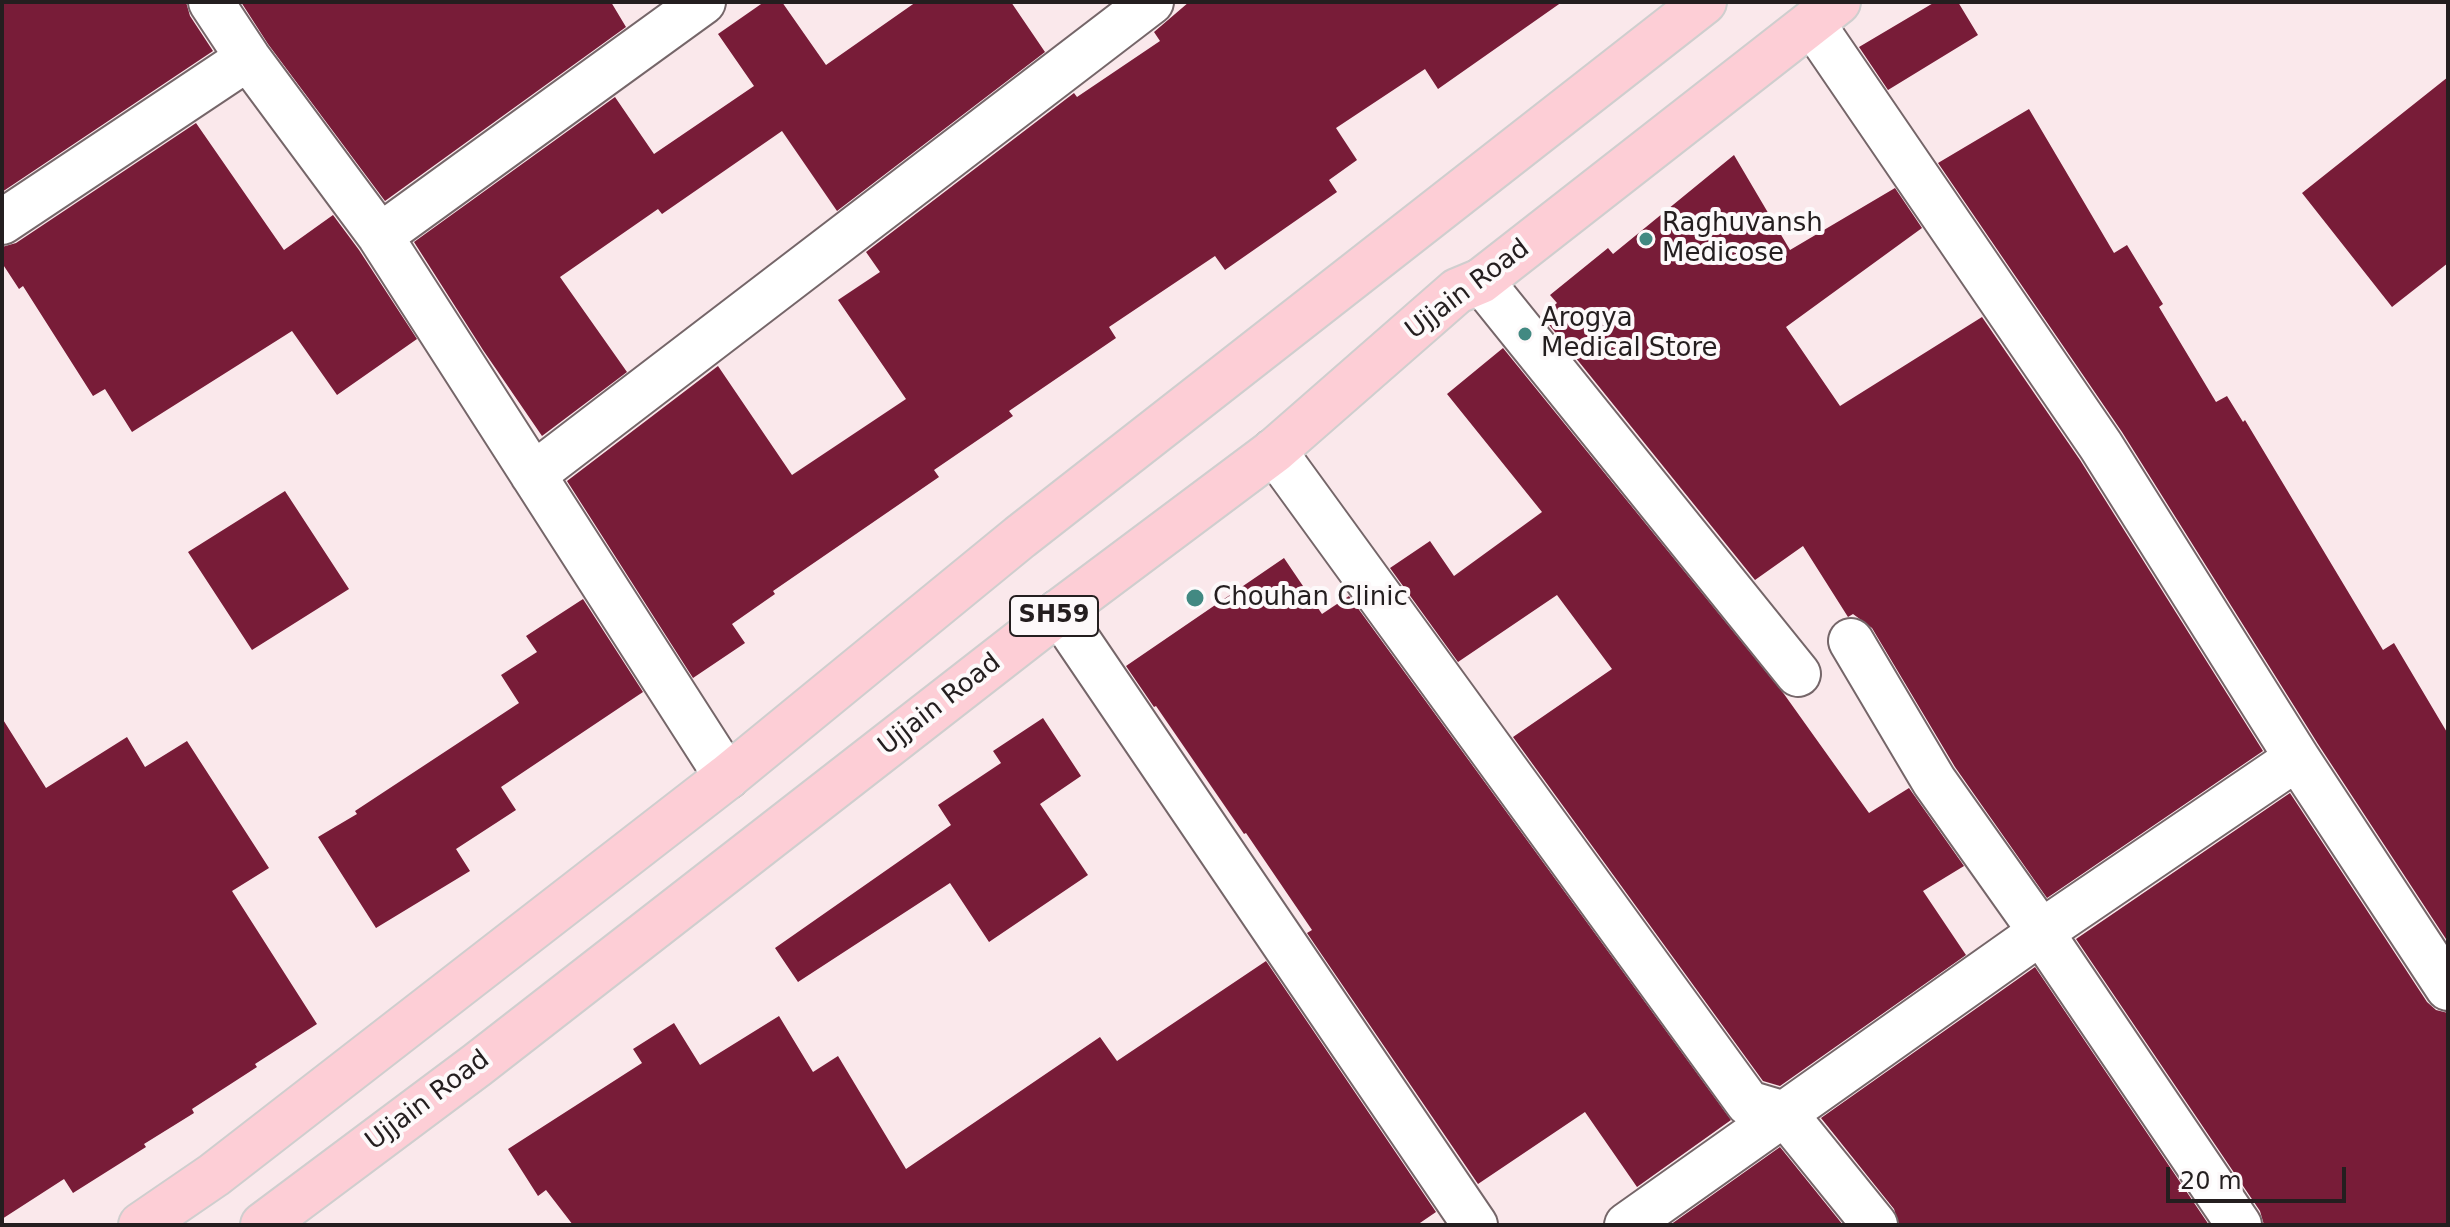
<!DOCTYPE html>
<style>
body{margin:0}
#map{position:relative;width:2450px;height:1227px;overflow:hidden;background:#fae8eb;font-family:"DejaVu Sans",sans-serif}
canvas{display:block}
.frame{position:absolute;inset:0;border:4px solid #241e1f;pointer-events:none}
.scale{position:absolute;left:2166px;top:1167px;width:180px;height:36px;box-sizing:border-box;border:4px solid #241e1f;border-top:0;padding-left:10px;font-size:24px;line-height:28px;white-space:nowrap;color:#241e1f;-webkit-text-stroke:6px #fdf9fa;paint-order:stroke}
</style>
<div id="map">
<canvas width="2450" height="1227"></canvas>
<div class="frame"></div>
<div class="scale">20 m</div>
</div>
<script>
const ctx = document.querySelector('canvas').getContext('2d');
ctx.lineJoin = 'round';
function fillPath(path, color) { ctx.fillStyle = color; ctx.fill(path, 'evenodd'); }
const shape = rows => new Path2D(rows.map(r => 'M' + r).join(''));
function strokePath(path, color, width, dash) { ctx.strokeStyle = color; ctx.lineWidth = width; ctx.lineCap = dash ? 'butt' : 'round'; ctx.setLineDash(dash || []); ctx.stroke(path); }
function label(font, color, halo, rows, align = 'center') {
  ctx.font = font + ' "DejaVu Sans",sans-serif'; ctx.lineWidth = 8; ctx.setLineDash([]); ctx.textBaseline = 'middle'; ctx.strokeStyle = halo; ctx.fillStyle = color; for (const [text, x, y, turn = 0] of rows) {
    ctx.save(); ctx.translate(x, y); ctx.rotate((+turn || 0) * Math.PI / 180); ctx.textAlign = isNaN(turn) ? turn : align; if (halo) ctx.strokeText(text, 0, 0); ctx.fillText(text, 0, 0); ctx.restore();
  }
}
const building = shape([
 [2,2,186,2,190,16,213,51,2,192],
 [241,2,611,2,626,27,385,201,268,44],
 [764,2,782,2,826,65,916,2,1011,2,1045,52,837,211,782,131,662,214,658,209,560,277,627,372,542,436,483,350,414,242,615,97,654,154,754,86,718,34],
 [1189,2,1562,2,1438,89,1425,69,1336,128,1357,160,1329,180,1337,192,1225,270,1215,256,1109,327,1116,338,1009,411,1013,416,934,470,939,477,773,591,775,594,732,624,745,643,693,678,567,481,718,366,792,475,906,399,838,300,880,272,866,252,1074,93,1077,97,1160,41,1154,32],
 [1935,2,1958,2,1978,35,1888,90,1859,47],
 [2448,77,2448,263,2392,307,2302,193],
 [2029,109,2114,253,2127,245,2163,304,2159,307,2216,402,2227,396,2243,422,2245,420,2383,650,2394,643,2448,734,2448,942,2318,744,2122,432,1938,163],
 [196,123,284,250,333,215,359,250,417,339,337,395,292,331,132,432,105,389,93,396,23,286,19,289,2,263,2,247,16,243],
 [1734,155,1790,250,1895,188,1922,228,1786,327,1840,406,1982,317,2080,460,2263,751,2047,898,1955,767,1872,628,1853,614,1848,617,1803,546,1755,580,1542,316,1557,303,1550,295,1608,248,1613,254],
 [1503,348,1784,694,1869,813,1909,788,1964,866,1923,891,1966,955,1780,1086,1763,1081,1513,737,1612,669,1557,595,1458,662,1390,568,1430,541,1454,576,1542,512,1447,394],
 [285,491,349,589,252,650,188,552],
 [1284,558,1322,614,1349,596,1731,1120,1637,1187,1585,1112,1478,1184,1307,933,1312,930,1246,833,1244,834,1156,706,1154,707,1126,666],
 [583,599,643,692,501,787,516,810,456,849,470,871,376,928,318,837,357,814,355,811,519,703,501,675,537,652,526,636],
 [2,718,46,788,127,737,145,767,187,741,269,868,232,891,317,1024,255,1064,257,1067,192,1109,194,1113,144,1144,146,1147,73,1193,64,1179,2,1219],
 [1043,718,1081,776,1040,804,1088,875,989,942,950,883,798,982,775,948,951,825,938,805,1001,763,993,751],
 [2290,793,2427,1002,2436,1010,2448,1013,2448,1225,2264,1225,2260,1211,2076,939],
 [1266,961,1436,1212,1417,1225,573,1225,546,1190,538,1196,508,1149,642,1063,633,1049,674,1023,700,1065,779,1016,813,1072,838,1056,906,1169,1100,1037,1117,1061],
 [2035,967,2209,1225,1899,1225,1894,1209,1821,1118],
 [1780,1147,1843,1225,1670,1225]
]);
const street = shape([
 [211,2,248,58,380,236,727,777],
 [1812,23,2101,446,2297,758,2448,988],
 [2,222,248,58],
 [380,236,703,2],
 [1481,281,1798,674],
 [1274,451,1748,1103,1785,1114,1875,1225],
 [533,475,1151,2],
 [1059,612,1475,1225],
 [1851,641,1934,781,2041,932,2239,1225],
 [1627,1225,2041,932,2297,758]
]);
const primary = shape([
 [141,1225,214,1175,727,777,1020,537,1704,2],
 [263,1225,477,1065,1059,612,1274,451,1457,291,1481,281,1838,2]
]);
const markers = [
 [1646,239,8,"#428982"],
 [1525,334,8,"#428982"],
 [1195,598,10,"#428982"]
];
const shields = [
 [1054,616,88]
];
const shieldNames = [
 ["SH59",1054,616]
];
const poiNames = [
 ["Raghuvansh",1662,224],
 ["Medicose",1662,254],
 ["Arogya",1541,319],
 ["Medical Store",1541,349],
 ["Chouhan Clinic",1213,598]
];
const streetNames = [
 ["Ujjain Road",1468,290,-37],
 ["Ujjain Road",940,705,-38],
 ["Ujjain Road",428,1101,-37]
];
fillPath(building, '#781c38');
strokePath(street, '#756669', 48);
strokePath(primary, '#cfcece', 48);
strokePath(street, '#fff', 44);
strokePath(primary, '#fdced6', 44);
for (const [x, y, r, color] of markers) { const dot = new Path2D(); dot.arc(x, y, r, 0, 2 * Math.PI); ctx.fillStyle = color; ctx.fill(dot); strokePath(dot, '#fdf9fa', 3); }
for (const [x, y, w] of shields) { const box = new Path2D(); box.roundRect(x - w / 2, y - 20, w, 40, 6); ctx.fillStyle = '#fdf9fa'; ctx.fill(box); strokePath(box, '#241e1f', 2); }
label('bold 24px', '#241e1f', null, shieldNames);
label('26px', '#241e1f', '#fdf9fa', poiNames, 'left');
label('26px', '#241e1f', '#fdf9fa', streetNames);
</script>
